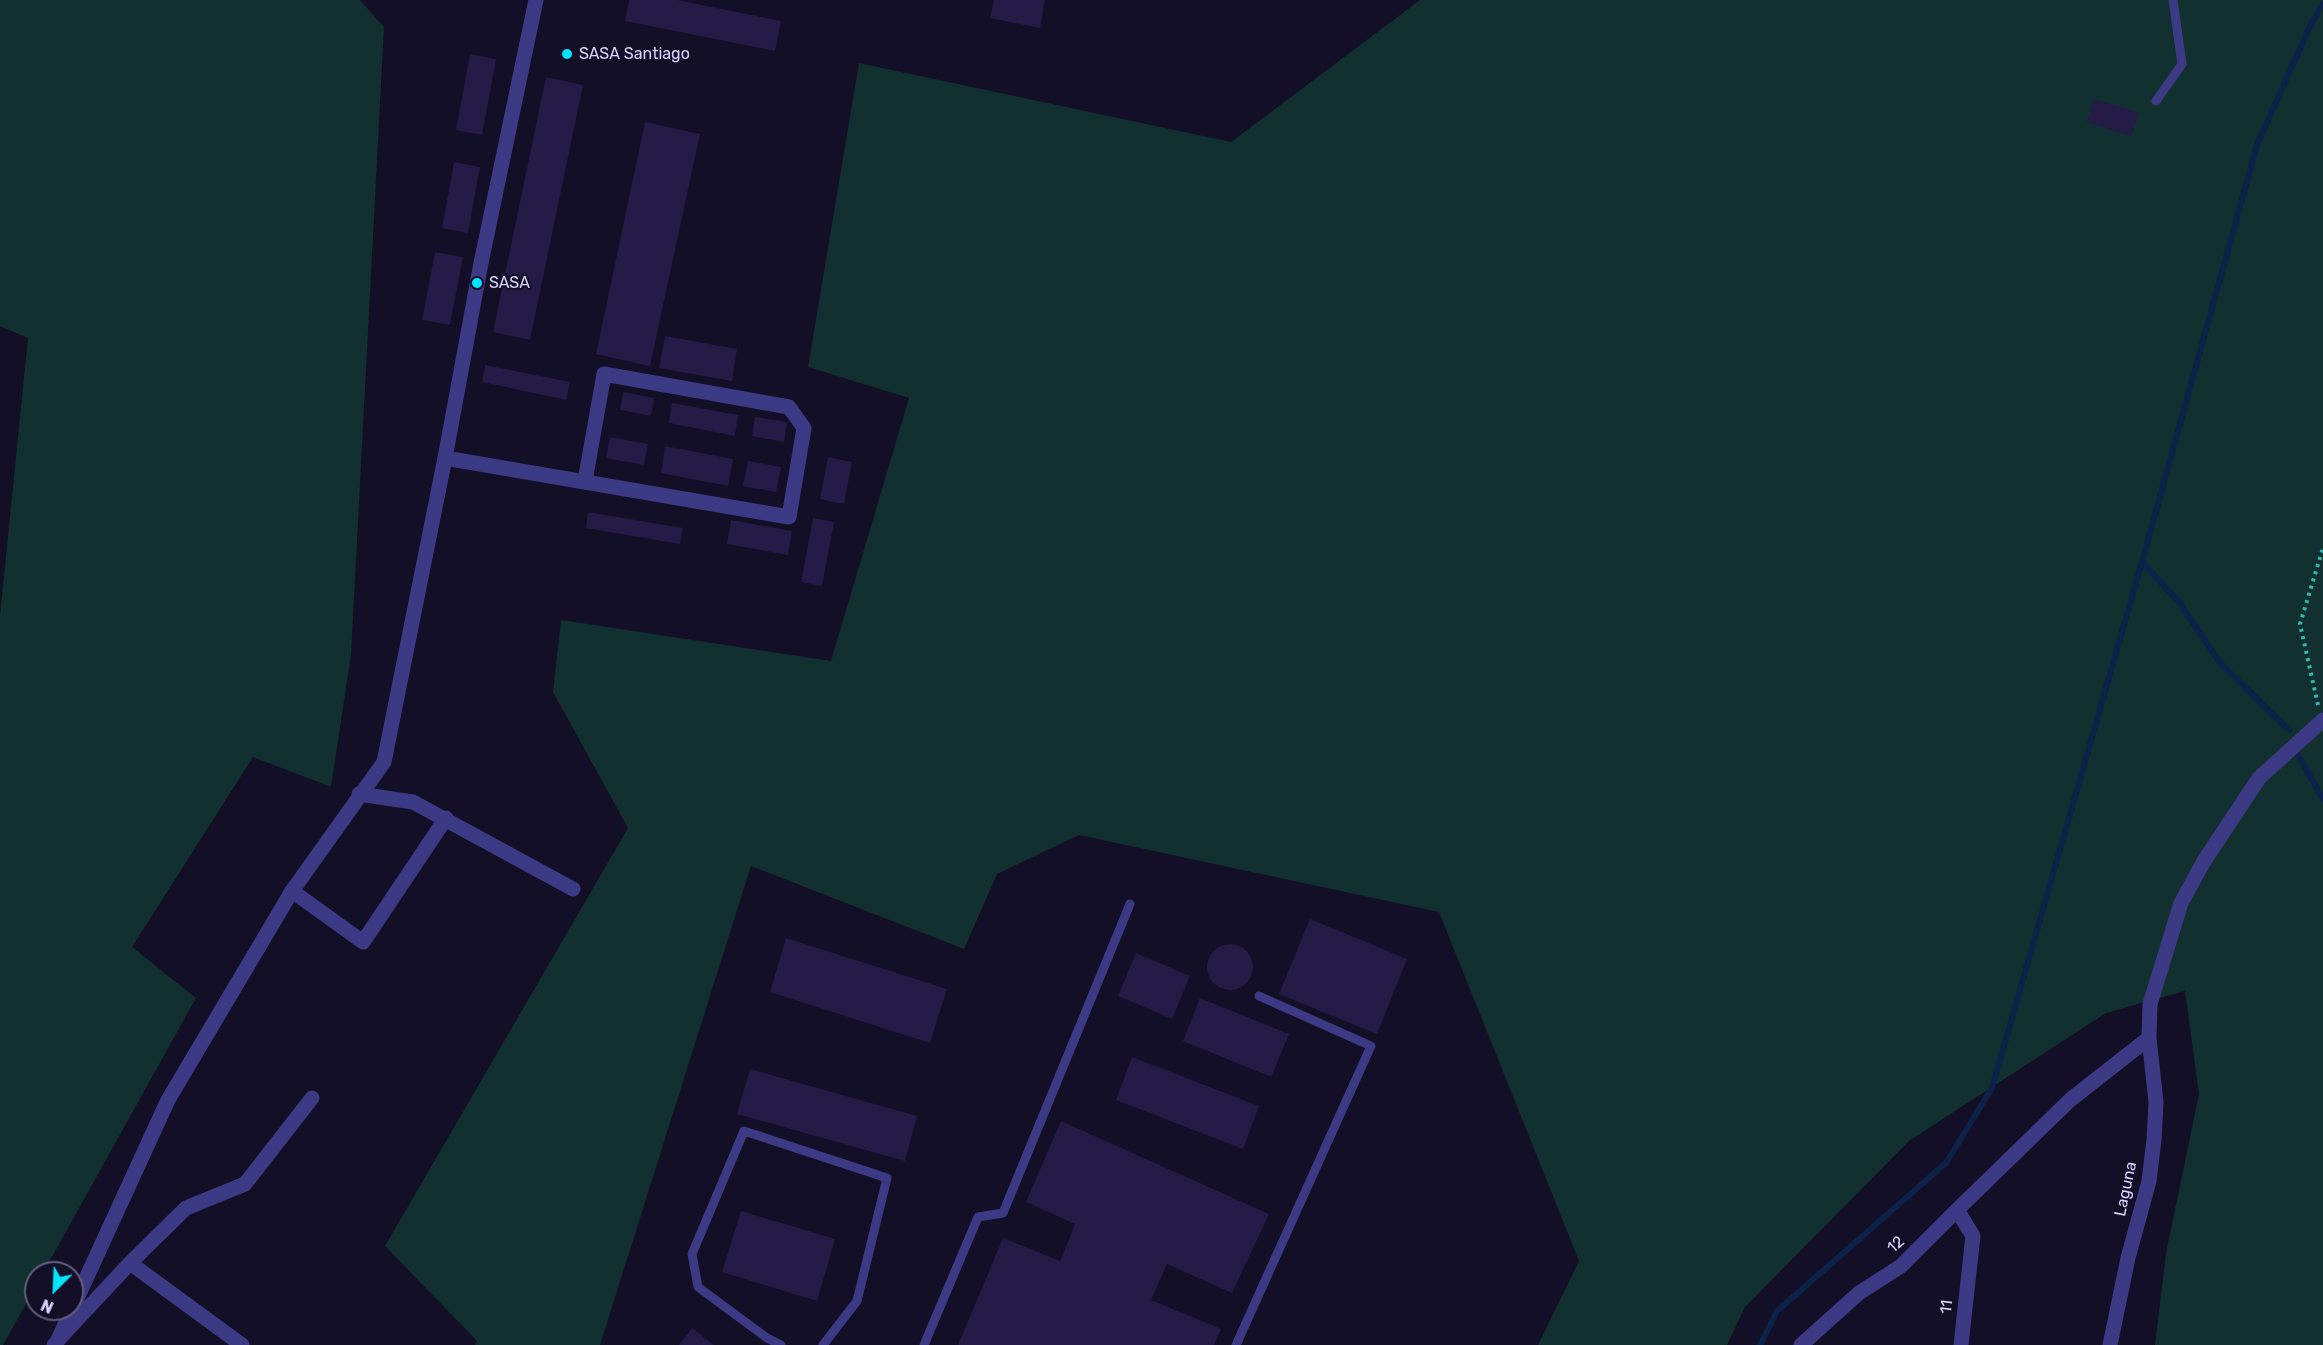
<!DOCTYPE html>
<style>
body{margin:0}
#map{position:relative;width:2323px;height:1345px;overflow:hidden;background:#130f26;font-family:Rubik,sans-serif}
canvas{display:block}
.north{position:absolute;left:24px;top:1261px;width:60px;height:60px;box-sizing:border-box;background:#130f26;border:2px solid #625e7d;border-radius:50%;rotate:204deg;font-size:16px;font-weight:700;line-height:24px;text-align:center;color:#d9d4ff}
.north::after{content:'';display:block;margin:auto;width:21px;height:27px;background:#00e5ff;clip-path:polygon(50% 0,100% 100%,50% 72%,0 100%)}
</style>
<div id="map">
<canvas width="2323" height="1345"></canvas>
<div class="north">N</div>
</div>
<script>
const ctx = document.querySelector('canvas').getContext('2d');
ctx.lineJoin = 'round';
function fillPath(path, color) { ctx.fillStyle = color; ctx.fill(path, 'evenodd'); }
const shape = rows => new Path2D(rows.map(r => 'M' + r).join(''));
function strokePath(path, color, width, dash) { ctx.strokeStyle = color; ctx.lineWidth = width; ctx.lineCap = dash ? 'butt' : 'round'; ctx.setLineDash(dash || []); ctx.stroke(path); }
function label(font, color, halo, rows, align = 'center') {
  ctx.font = font + ' Rubik,sans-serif'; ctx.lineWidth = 4.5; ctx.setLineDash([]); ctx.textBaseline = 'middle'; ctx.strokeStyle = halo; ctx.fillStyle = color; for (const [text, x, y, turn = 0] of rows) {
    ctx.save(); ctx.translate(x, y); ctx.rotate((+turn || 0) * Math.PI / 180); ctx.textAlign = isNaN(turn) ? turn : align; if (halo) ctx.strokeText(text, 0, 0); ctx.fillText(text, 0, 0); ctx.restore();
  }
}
const green = shape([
 [0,0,360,0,384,27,351,655,331,787,253,757,132,947,196,998,43,1273,36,1273,36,1286,3,1345,0,1345,0,616,28,338,0,326],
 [1420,0,2323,0,2323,1345,2155,1345,2166,1253,2199,1094,2185,991,2106,1013,1909,1141,1745,1307,1727,1345,1538,1345,1579,1261,1439,912,1079,835,997,874,964,949,751,866,600,1345,475,1345,477,1341,385,1246,628,828,553,692,561,620,831,661,909,398,808,367,859,63,1231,142]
]);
const stream = shape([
 [2142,562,2179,602,2220,663,2289,730],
 [2295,750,2323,799],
 [1760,1345,1777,1311,1946,1163,1992,1088,2142,562,2257,145,2311,24,2323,4]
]);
const building = shape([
 [629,0,678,0,781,21,775,51,625,21],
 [994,0,1045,0,1040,28,990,18],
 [470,54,496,59,482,135,456,130],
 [546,77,583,85,530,340,493,332],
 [2094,99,2139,113,2131,136,2087,122],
 [645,122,700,134,650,366,596,354],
 [454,162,480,167,468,233,442,228],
 [435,252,463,257,450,325,422,320],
 [665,336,737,349,732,381,659,368],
 [485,365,570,382,566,400,482,382],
 [623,392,654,398,651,416,620,410],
 [672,403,738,415,735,436,669,423],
 [755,417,787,422,784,442,752,436],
 [610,437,648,444,644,465,606,458],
 [665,446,733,459,728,486,661,473],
 [828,457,852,462,844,504,820,499],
 [748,461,781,467,776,492,743,486],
 [588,512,683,528,680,544,586,528],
 [813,518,834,522,822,586,801,582],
 [731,520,792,531,788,555,727,544],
 [1310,919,1407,959,1377,1034,1279,994],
 [786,938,947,989,930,1043,770,992],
 '1207 967a23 23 0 1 1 46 0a23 23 0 1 1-46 0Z',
 [1136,953,1190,976,1172,1019,1118,996],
 [1200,998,1289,1034,1271,1077,1183,1041],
 [1132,1057,1259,1106,1243,1149,1116,1100],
 [750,1069,917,1116,905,1161,737,1114],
 [1061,1121,1269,1214,1232,1293,1167,1264,1151,1300,1221,1329,1214,1345,958,1345,1003,1238,1060,1261,1075,1224,1026,1202],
 [741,1211,835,1239,817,1301,722,1272],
 [692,1328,714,1345,679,1345]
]);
const path = shape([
 [2318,705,2300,624,2323,548]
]);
const service = shape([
 [2156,101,2182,64,2173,0],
 [781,1345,767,1338,698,1287,692,1254,744,1131,887,1178,857,1301,823,1345],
 [924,1345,978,1217,1003,1213,1130,904],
 [1236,1345,1371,1046,1259,996]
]);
const minor = shape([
 [445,458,789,517,804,428,789,407,604,374,585,481],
 [359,794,413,802,573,889],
 [292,891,363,942,446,818],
 [1957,1210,2070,1100,2149,1038],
 [130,1263,242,1345],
 [59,1339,130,1263,186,1208,245,1184,312,1098],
 [1801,1345,1859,1293,1901,1266,1957,1210,1973,1236,1961,1345],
 [2110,1345,2128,1258,2149,1181,2154,1140,2156,1102,2149,1038,2150,1004,2181,903,2204,861,2259,778,2323,720]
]);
const tertiary = shape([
 [54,1345,57,1342,168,1100,292,891,384,762,445,458,481,263,536,0]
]);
const markers = [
 [567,54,6,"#00e5ff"],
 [477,283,6,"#00e5ff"]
];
const poiNames = [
 ["SASA Santiago",579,54],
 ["SASA",489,283]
];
const streetNames = [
 ["Laguna",2126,1189,-78],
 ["12",1896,1245,-42],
 ["11",1947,1307,-83]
];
fillPath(green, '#12302f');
strokePath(stream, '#0c2248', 6);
fillPath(building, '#241b47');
strokePath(path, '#2fb8b0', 4, [3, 4.5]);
strokePath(service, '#3d3a85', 9);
strokePath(minor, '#3d3a85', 15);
strokePath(tertiary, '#3d3a85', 15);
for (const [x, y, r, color] of markers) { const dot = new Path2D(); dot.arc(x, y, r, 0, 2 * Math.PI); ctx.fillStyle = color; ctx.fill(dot); strokePath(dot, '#130f26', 2); }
label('16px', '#d9d4ff', '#130f26', poiNames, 'left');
label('16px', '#d9d4ff', '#130f26', streetNames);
</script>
